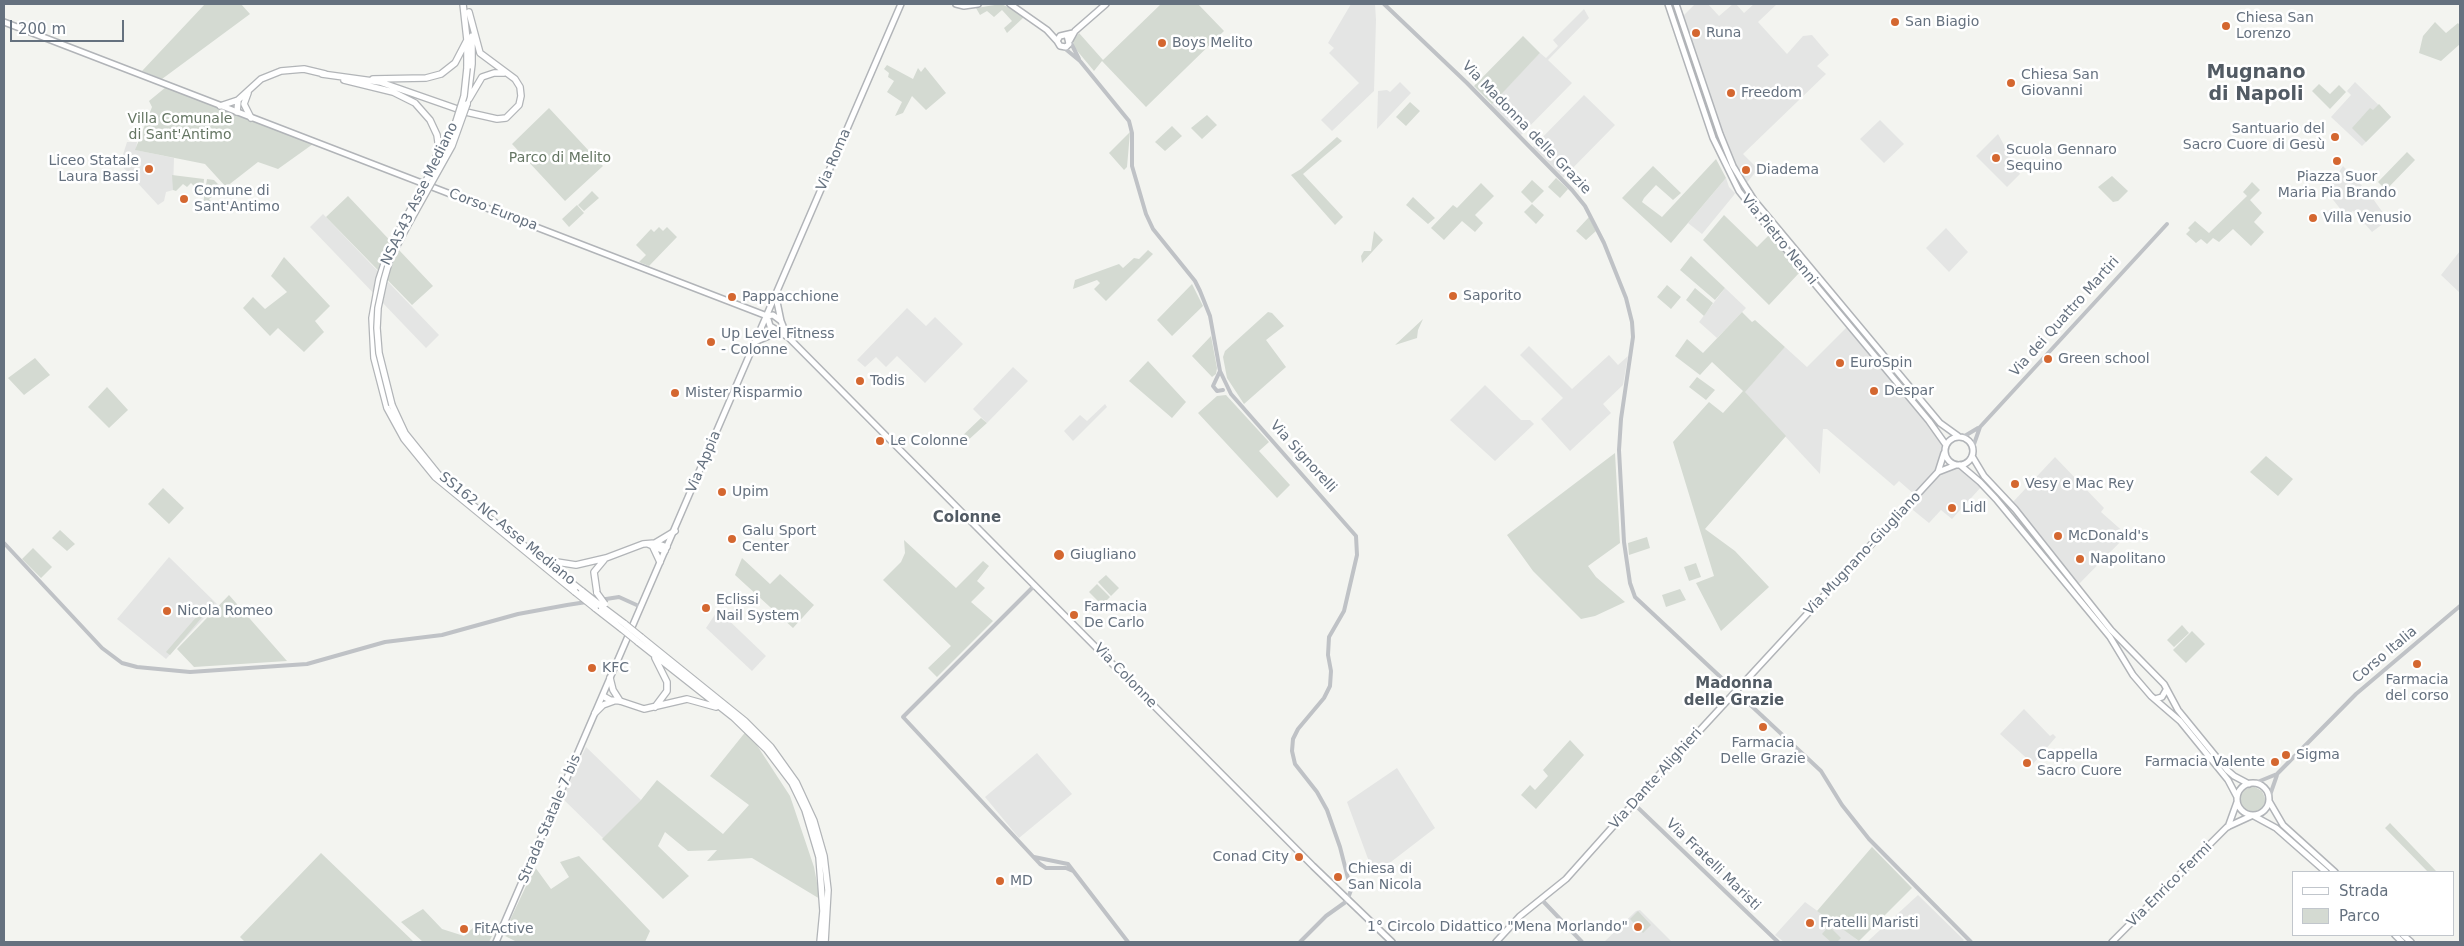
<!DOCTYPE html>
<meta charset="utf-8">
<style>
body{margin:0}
#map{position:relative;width:2464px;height:946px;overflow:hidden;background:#f3f4f0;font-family:"DejaVu Sans",sans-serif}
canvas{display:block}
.frame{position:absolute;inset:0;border:5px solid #65717f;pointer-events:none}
.legend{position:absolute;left:2292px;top:871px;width:162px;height:65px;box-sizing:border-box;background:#fff;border:1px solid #c1c6cc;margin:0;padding:6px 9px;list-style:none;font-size:15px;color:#65717f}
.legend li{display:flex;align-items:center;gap:10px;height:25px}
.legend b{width:25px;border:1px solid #c1c6cc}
.scale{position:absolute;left:10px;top:20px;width:114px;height:22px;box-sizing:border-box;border:2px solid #65717f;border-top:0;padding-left:6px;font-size:15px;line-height:18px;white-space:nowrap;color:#65717f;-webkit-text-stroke:4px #fff;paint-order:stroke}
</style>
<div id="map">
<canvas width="2464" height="946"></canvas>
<div class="frame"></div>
<ul class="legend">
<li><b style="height:6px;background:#fff"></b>Strada</li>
<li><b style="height:14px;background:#d4dad2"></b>Parco</li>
</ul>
<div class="scale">200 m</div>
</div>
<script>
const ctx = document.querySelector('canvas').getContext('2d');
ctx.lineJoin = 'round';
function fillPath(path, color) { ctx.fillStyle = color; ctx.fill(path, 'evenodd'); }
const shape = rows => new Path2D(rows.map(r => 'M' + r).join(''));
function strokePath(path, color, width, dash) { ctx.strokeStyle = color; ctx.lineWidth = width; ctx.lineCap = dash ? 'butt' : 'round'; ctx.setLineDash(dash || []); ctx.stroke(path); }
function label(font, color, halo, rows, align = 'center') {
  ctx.font = font + ' "DejaVu Sans",sans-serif'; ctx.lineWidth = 5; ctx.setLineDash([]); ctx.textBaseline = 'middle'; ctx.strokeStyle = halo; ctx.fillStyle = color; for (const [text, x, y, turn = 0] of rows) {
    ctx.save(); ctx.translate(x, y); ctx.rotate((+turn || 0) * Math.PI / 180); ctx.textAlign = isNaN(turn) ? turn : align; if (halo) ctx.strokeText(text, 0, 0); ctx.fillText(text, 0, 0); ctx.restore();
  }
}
const built = shape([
 [1351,4,1375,4,1376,20,1374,91,1332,131,1321,120,1359,83,1329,53,1334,48,1328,43],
 [1695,4,1708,4,1719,16,1733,4,1736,4,1744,13,1754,4,1777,4,1758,22,1787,54,1803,36,1812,35,1829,55,1817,66,1826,74,1743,154,1758,169,1745,185,1725,142,1682,17],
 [1584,9,1589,18,1548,60,1572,83,1519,137,1490,105,1540,53,1546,58,1558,46,1553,40],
 [1400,82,1411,93,1377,129,1378,91,1387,90,1390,92],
 [2355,82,2391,117,2362,146,2331,117,2351,95,2347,91],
 [1584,95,1615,125,1562,179,1531,149],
 [1880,120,1904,144,1884,163,1860,139],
 [1998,134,2020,174,2007,187,1976,156],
 [127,142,137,142,136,150,174,158,173,190,166,192,164,201,158,205,120,164],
 [2343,166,2369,193,2388,220,2372,232,2365,224,2363,225,2353,211,2346,216,2326,191],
 [1726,178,1729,187,1735,193,1734,195,1702,234,1688,223],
 [323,214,439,335,426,348,310,227],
 [1946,228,1968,252,1949,272,1926,248],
 [2460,251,2460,293,2441,275],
 [1725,288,1746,308,1717,338,1699,322],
 [907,308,926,326,935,317,963,344,925,383,897,356,886,367,876,357,865,367,857,360],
 [1848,326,1924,417,1944,445,1937,471,1915,495,1899,481,1894,486,1827,429,1823,429,1820,474,1744,392,1785,347,1807,367],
 [1529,346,1572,389,1609,355,1618,365,1628,356,1623,385,1603,404,1611,413,1570,451,1541,419,1563,398,1520,355],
 [1013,367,1028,381,987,423,973,409],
 [1485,385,1521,420,1530,420,1534,424,1495,461,1450,420],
 [1105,404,1107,407,1073,441,1064,431,1080,415,1087,421],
 [2055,457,2104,508,2101,512,2127,535,2078,585,2012,503],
 [1956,466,1960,467,1982,486,1952,519,1941,510,1929,523,1908,506,1939,474],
 [169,557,217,604,166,659,117,619],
 [718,610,766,656,752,671,706,628],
 [2024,709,2050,736,2053,734,2056,737,2033,764,2000,734],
 [586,747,641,800,604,839,562,798],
 [1037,753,1072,794,1019,838,985,797],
 [1397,768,1435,828,1374,875,1347,802],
 [1918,895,1964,940,1962,942,1867,942],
 [1805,902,1859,941,1784,942,1775,935],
 [1640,910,1672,942,1604,942,1636,911]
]);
const green = shape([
 [205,4,241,4,250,14,162,79,142,71],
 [1001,4,1017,11,1024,17,1007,33,1004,28,1012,21,1002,10,994,17,987,11,980,15,976,8],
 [1161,4,1198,4,1224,31,1146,107,1102,61,1094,71,1074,47,1073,41,1079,33,1103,60],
 [2435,22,2446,33,2458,23,2460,26,2460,44,2441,61,2419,53,2423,36],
 [1523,36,1540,53,1492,104,1474,86],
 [887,65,913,79,918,68,921,72,925,67,946,93,926,110,912,96,903,113,895,116,902,102,887,92,894,81,888,77,889,73,884,69],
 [2319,84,2330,94,2339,85,2346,92,2330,109,2312,91],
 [166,87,313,144,278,169,258,162,226,187,205,164,135,150,152,107,149,101],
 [1410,102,1420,111,1406,126,1396,117],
 [2379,104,2391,117,2366,142,2352,128,2370,108,2373,110],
 [549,108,603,166,565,201,512,144],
 [1207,115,1217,125,1202,139,1191,128],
 [1172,126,1182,136,1165,151,1155,142],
 [1130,132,1127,167,1124,170,1109,153],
 [1337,137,1342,141,1303,174,1343,217,1335,225,1291,175,1301,169],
 [2407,152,2415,160,2386,190,2378,182],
 [1716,159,1726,178,1671,243,1622,198,1653,166,1681,193,1673,200,1656,185,1644,198,1642,202,1662,217],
 [172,175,204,179,203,191,194,191,196,188,191,183,187,187,183,184,176,191,173,190],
 [2112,176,2128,191,2118,201,2113,202,2098,187],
 [1556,178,1568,189,1560,198,1548,187],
 [207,179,214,180,223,189,209,199,212,203,197,214,195,211,203,204],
 [1532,180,1544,191,1532,203,1521,192],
 [2252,182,2260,190,2250,200,2262,213,2254,222,2264,232,2251,246,2233,229,2219,242,2213,238,2207,244,2201,239,2196,243,2186,234,2190,230,2188,228,2195,221,2209,233,2247,196,2243,192],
 [1481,183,1494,196,1475,215,1483,223,1475,232,1462,221,1444,240,1431,228,1453,205,1457,208],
 [592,191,599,198,584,211,578,205],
 [348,196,433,286,412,305,326,217],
 [1413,197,1435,218,1428,224,1406,205],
 [1532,204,1544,215,1536,224,1524,212],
 [577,205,584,213,569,227,562,219],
 [1724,215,1757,247,1769,235,1800,272,1769,305,1703,240],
 [1589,217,1596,231,1586,240,1576,231],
 [659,227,663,231,667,227,677,237,649,266,639,262,646,255,636,245,651,229,654,232],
 [1374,231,1383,240,1362,263,1361,256,1364,251,1371,251],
 [1148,250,1153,254,1106,301,1094,289,1100,283,1097,280,1073,289,1075,280,1119,264,1123,268,1134,258,1139,259],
 [1691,256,1725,288,1715,300,1680,270],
 [284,257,330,306,315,321,324,332,304,352,278,328,270,336,243,308,253,297,265,309,287,292,271,276],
 [1192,284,1203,306,1172,336,1157,320],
 [1667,285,1681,297,1671,309,1657,297],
 [1695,288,1713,303,1704,316,1686,300],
 [1268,312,1272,313,1284,326,1266,340,1286,367,1244,404,1227,378,1223,357,1225,351],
 [1742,312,1752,322,1755,320,1785,347,1745,392,1786,436,1705,529,1735,551,1769,587,1721,631,1696,583,1714,576,1673,442,1709,402,1723,413,1743,391,1712,362,1700,375,1675,356,1687,339,1703,353],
 [1423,319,1418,330,1417,338,1395,345],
 [1211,336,1217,368,1216,374,1212,377,1192,356],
 [35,358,50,375,24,395,8,378],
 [1148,361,1186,402,1172,418,1129,381],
 [1697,377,1715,390,1706,400,1689,387],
 [107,387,128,410,109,428,88,407],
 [1226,395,1269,442,1259,451,1290,485,1277,498,1198,413,1217,396],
 [981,418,987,423,965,443,960,438],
 [1615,453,1620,543,1588,566,1596,577,1625,602,1595,616,1581,619,1533,571,1507,535],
 [2266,456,2293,479,2278,496,2250,472],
 [163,488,184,508,169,524,148,504],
 [60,530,75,544,67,551,52,538],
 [1647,537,1650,548,1629,555,1628,543],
 [904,540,956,588,983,561,989,566,977,581,985,588,971,602,993,621,937,677,928,668,951,646,883,580,901,562,905,553],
 [33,548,52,567,41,578,22,559],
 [742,558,770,584,780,574,814,605,793,628,735,575],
 [1696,563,1701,577,1689,581,1684,567],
 [1106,575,1119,588,1111,596,1098,582],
 [1097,584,1110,597,1102,605,1089,592],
 [1680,589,1686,600,1666,607,1662,595],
 [229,595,287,661,194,667,177,649],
 [211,600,214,603,170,655,166,652],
 [2182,625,2189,633,2174,647,2167,640],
 [2192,631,2205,644,2186,663,2173,650],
 [747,730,790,796,814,867,820,899,752,858,707,861,717,850,688,851,665,832,658,846,689,876,663,899,602,839,641,800,657,780,723,834,749,805,710,776],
 [1570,740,1584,755,1536,809,1521,795,1530,785,1535,790,1548,776,1543,770],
 [2253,786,2262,791,2266,800,2262,809,2252,813,2243,808,2240,798,2244,790],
 [2390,823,2436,871,2435,872,2428,872,2385,828],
 [1872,847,1912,888,1859,941,1817,911],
 [321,853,414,942,245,942,240,937],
 [579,856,650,931,645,942,517,942,503,935,535,867,551,889,569,877,560,862],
 [423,909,442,929,464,936,474,927,492,936,489,942,423,942,401,922],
 [1638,911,1651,925,1643,933,1630,919],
 [1829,926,1841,938,1837,942,1831,942,1822,934]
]);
const minor = shape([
 [1384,4,1467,83,1572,190,1585,206,1604,243,1626,298,1632,322,1633,337,1621,419,1619,450,1624,542,1630,583,1635,597,1821,771,1842,805,1869,839,1971,942],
 [1070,41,1079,59],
 [1063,47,1080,61,1129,121,1132,133,1132,166,1146,214,1153,229,1195,281,1200,291,1210,316,1220,371,1231,394,1356,536,1357,555,1344,611,1329,637,1328,655,1331,671,1330,686,1324,698,1298,729,1293,739,1292,751,1295,764,1317,792,1327,810,1340,847,1351,890,1347,901,1326,916,1300,942],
 [1220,371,1213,386,1217,391,1223,390],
 [1963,437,1978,428],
 [1973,447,1980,427,2167,224],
 [4,543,102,648,122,663,137,667,190,672,307,664,385,642,442,635,518,614,567,605,619,597,641,607],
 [1035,585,903,717,1040,864,1046,868,1066,868,1073,871],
 [2255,783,2277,774,2356,694,2460,606],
 [2269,798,2277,775],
 [1633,803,1778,942],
 [1034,857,1068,864,1128,942],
 [1541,899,1582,942]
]);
const major = shape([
 [956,4,964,6,978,4],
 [1010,4,1047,30,1057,41],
 [1668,4,1713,138,1739,191,1769,229,1929,421,1946,445],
 [1676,4,1720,134,1733,166,1745,186,1754,200,1940,423,1958,436],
 [4,22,767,316,773,315,781,321],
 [1067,35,1069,44,1066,47,1060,46,1057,41,1060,36,1073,33],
 [1070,40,1075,31,1106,4],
 [776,297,781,321,787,336],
 [767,316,770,326,788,337,1313,866,1392,942],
 [757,341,778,332],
 '1945 451a14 14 0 1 1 28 0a14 14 0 1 1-28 0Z',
 [1972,456,1984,476,2015,509,2111,630,2164,684,2178,710,2227,770,2234,776,2249,784],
 [1960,465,1980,482,1996,499,2110,637,2133,675,2151,696,2180,721,2228,780,2237,797],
 [1938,472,1944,453],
 [2155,699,2162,697,2166,690],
 '2237 799a16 16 0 1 1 32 0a16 16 0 1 1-32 0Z',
 [2269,801,2283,825,2335,872],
 [2254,816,2276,828,2326,872],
 [2228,827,2237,802],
 [2395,935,2402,942],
 [2403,935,2411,942],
 [496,942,901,4],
 [1496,942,1520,916,1566,879,1667,766,1938,472,1956,465],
 [2112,942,2227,827,2251,816]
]);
const highway = shape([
 [463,4,467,40,467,68],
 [322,74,380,82,466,112,497,119,506,118,519,105,521,96,520,87,515,79,480,53,469,12],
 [373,79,426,78,441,74,455,63,467,40],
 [344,80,393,92,415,103,430,120,437,135,439,149,435,160],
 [248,93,244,104,251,118],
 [469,99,482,77,494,73,504,73],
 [467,104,472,64,472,36],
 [220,106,238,100,261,79,281,71,304,69,325,74],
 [237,112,238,100],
 [400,229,386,258,379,279,372,318,374,358,387,408,404,439,435,477,575,592],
 [392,405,405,433,438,474,465,499,582,591],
 [655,543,667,547],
 [648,544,665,551],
 [653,547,660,562],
 [544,560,576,565,606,558,643,544,655,543,675,531],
 [597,593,594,572,604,560],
 [601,606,625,624],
 [595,608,622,629],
 [641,637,745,721,771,747,796,782,814,821,824,856,828,890,825,942],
 [638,642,733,717,767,750,792,783,805,810,819,857,823,911,820,942],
 [655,658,667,682,667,691,655,707],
 [610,678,613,690,620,701],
 [603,696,610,700,620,701,644,709,687,699,716,707],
 [595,713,603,705,614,701]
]);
const highwayBridge = shape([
 [400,229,453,131,464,96,467,68],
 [392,405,379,353,377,328,378,308,384,280,390,259,409,223,452,146,467,104],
 [582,591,601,606],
 [575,592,595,608],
 [597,593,605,604],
 [625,624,641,637],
 [622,629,638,642]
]);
const markers = [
 [1895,22,5,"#d46730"],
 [2226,26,5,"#d46730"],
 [1696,33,5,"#d46730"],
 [1162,43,5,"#d46730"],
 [2011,83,5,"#d46730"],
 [1731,93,5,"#d46730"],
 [2335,137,5,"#d46730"],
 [1996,158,5,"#d46730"],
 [2337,161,5,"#d46730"],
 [149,169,5,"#d46730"],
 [1746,170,5,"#d46730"],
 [184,199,5,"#d46730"],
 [2313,218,5,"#d46730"],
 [1453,296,5,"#d46730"],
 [732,297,5,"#d46730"],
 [711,342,5,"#d46730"],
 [2048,359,5,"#d46730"],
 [1840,363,5,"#d46730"],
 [860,381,5,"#d46730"],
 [1874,391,5,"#d46730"],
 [675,393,5,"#d46730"],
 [880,441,5,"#d46730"],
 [2015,484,5,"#d46730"],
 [722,492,5,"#d46730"],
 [1952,508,5,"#d46730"],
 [2058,536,5,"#d46730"],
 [732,539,5,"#d46730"],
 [1059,555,6,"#d46730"],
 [2080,559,5,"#d46730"],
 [706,608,5,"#d46730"],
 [167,611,5,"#d46730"],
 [1074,615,5,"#d46730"],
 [2417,664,5,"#d46730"],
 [592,668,5,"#d46730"],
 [1763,727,5,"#d46730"],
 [2286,755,5,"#d46730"],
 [2275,762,5,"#d46730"],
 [2027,763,5,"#d46730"],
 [1299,857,5,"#d46730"],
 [1338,877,5,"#d46730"],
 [1000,881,5,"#d46730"],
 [1810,923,5,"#d46730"],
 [1638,927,5,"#d46730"],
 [464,929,5,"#d46730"]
];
const poiNames = [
 ["Chiesa San",2236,18],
 ["Lorenzo",2236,34],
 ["San Biagio",1905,22],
 ["Runa",1706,33],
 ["Boys Melito",1172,43],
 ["Chiesa San",2021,75],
 ["Giovanni",2021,91],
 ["Freedom",1741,93],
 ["Santuario del",2325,129,"right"],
 ["Sacro Cuore di Gesù",2325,145,"right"],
 ["Scuola Gennaro",2006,150],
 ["Sequino",2006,166],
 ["Liceo Statale",139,161,"right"],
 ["Laura Bassi",139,177,"right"],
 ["Diadema",1756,170],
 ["Piazza Suor",2337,177,"center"],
 ["Maria Pia Brando",2337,193,"center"],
 ["Comune di",194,191],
 ["Sant'Antimo",194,207],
 ["Villa Venusio",2323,218],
 ["Saporito",1463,296],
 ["Pappacchione",742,297],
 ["Up Level Fitness",721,334],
 ["- Colonne",721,350],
 ["Green school",2058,359],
 ["EuroSpin",1850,363],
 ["Todis",870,381],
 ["Despar",1884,391],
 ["Mister Risparmio",685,393],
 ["Le Colonne",890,441],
 ["Vesy e Mac Rey",2025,484],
 ["Upim",732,492],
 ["Lidl",1962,508],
 ["Galu Sport",742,531],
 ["Center",742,547],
 ["McDonald's",2068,536],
 ["Giugliano",1070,555],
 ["Napolitano",2090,559],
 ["Eclissi",716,600],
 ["Nail System",716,616],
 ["Farmacia",1084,607],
 ["De Carlo",1084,623],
 ["Nicola Romeo",177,611],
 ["KFC",602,668],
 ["Farmacia",2417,680,"center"],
 ["del corso",2417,696,"center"],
 ["Farmacia",1763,743,"center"],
 ["Delle Grazie",1763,759,"center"],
 ["Cappella",2037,755],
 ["Sacro Cuore",2037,771],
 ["Sigma",2296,755],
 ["Farmacia Valente",2265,762,"right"],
 ["Conad City",1289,857,"right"],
 ["Chiesa di",1348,869],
 ["San Nicola",1348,885],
 ["MD",1010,881],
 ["Fratelli Maristi",1820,923],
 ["1° Circolo Didattico \"Mena Morlando\"",1628,927,"right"],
 ["FitActive",474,929]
];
const parkNames = [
 ["Villa Comunale",180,119],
 ["di Sant'Antimo",180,135],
 ["Parco di Melito",560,158]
];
const streetNames = [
 ["Via Madonna delle Grazie",1526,128,46],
 ["Via Roma",834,160,-67],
 ["NSA543 Asse Mediano",420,194,-64],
 ["Corso Europa",493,210,21],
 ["Via Pietro Nenni",1779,240,51],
 ["Via dei Quattro Martiri",2065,317,-48],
 ["Via Signorelli",1303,457,48],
 ["Via Appia",704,462,-67],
 ["SS162 NC Asse Mediano",507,529,39],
 ["Via Mugnano-Giugliano",1863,554,-47],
 ["Corso Italia",2385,655,-40],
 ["Via Colonne",1125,676,46],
 ["Via Dante Alighieri",1656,779,-48],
 ["Strada Statale 7 bis",550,819,-67],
 ["Via Fratelli Maristi",1713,865,44],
 ["Via Enrico Fermi",2170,885,-45]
];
const neighbourhoodNames = [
 ["Colonne",967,518],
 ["Madonna",1734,684],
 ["delle Grazie",1734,701]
];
const districtNames = [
 ["Mugnano",2256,73],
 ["di Napoli",2256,95]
];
fillPath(built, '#e4e5e4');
fillPath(green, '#d4dad2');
strokePath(major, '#b1b4b8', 8);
strokePath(highway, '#b2b5b8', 8);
strokePath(minor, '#bfc2c6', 4);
strokePath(major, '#fff', 5);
strokePath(highway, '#fff', 5.5);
strokePath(highwayBridge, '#b2b5b8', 8, []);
strokePath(highwayBridge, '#fff', 5.5);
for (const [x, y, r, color] of markers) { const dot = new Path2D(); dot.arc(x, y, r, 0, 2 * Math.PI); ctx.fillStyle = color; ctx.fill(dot); strokePath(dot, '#fff', 2); }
label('14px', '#65717f', '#fff', poiNames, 'left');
label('14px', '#657663', '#fff', parkNames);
label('14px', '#65717f', '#fff', streetNames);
label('bold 15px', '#525b64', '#fff', neighbourhoodNames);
label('bold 19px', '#525b64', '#fff', districtNames);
</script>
